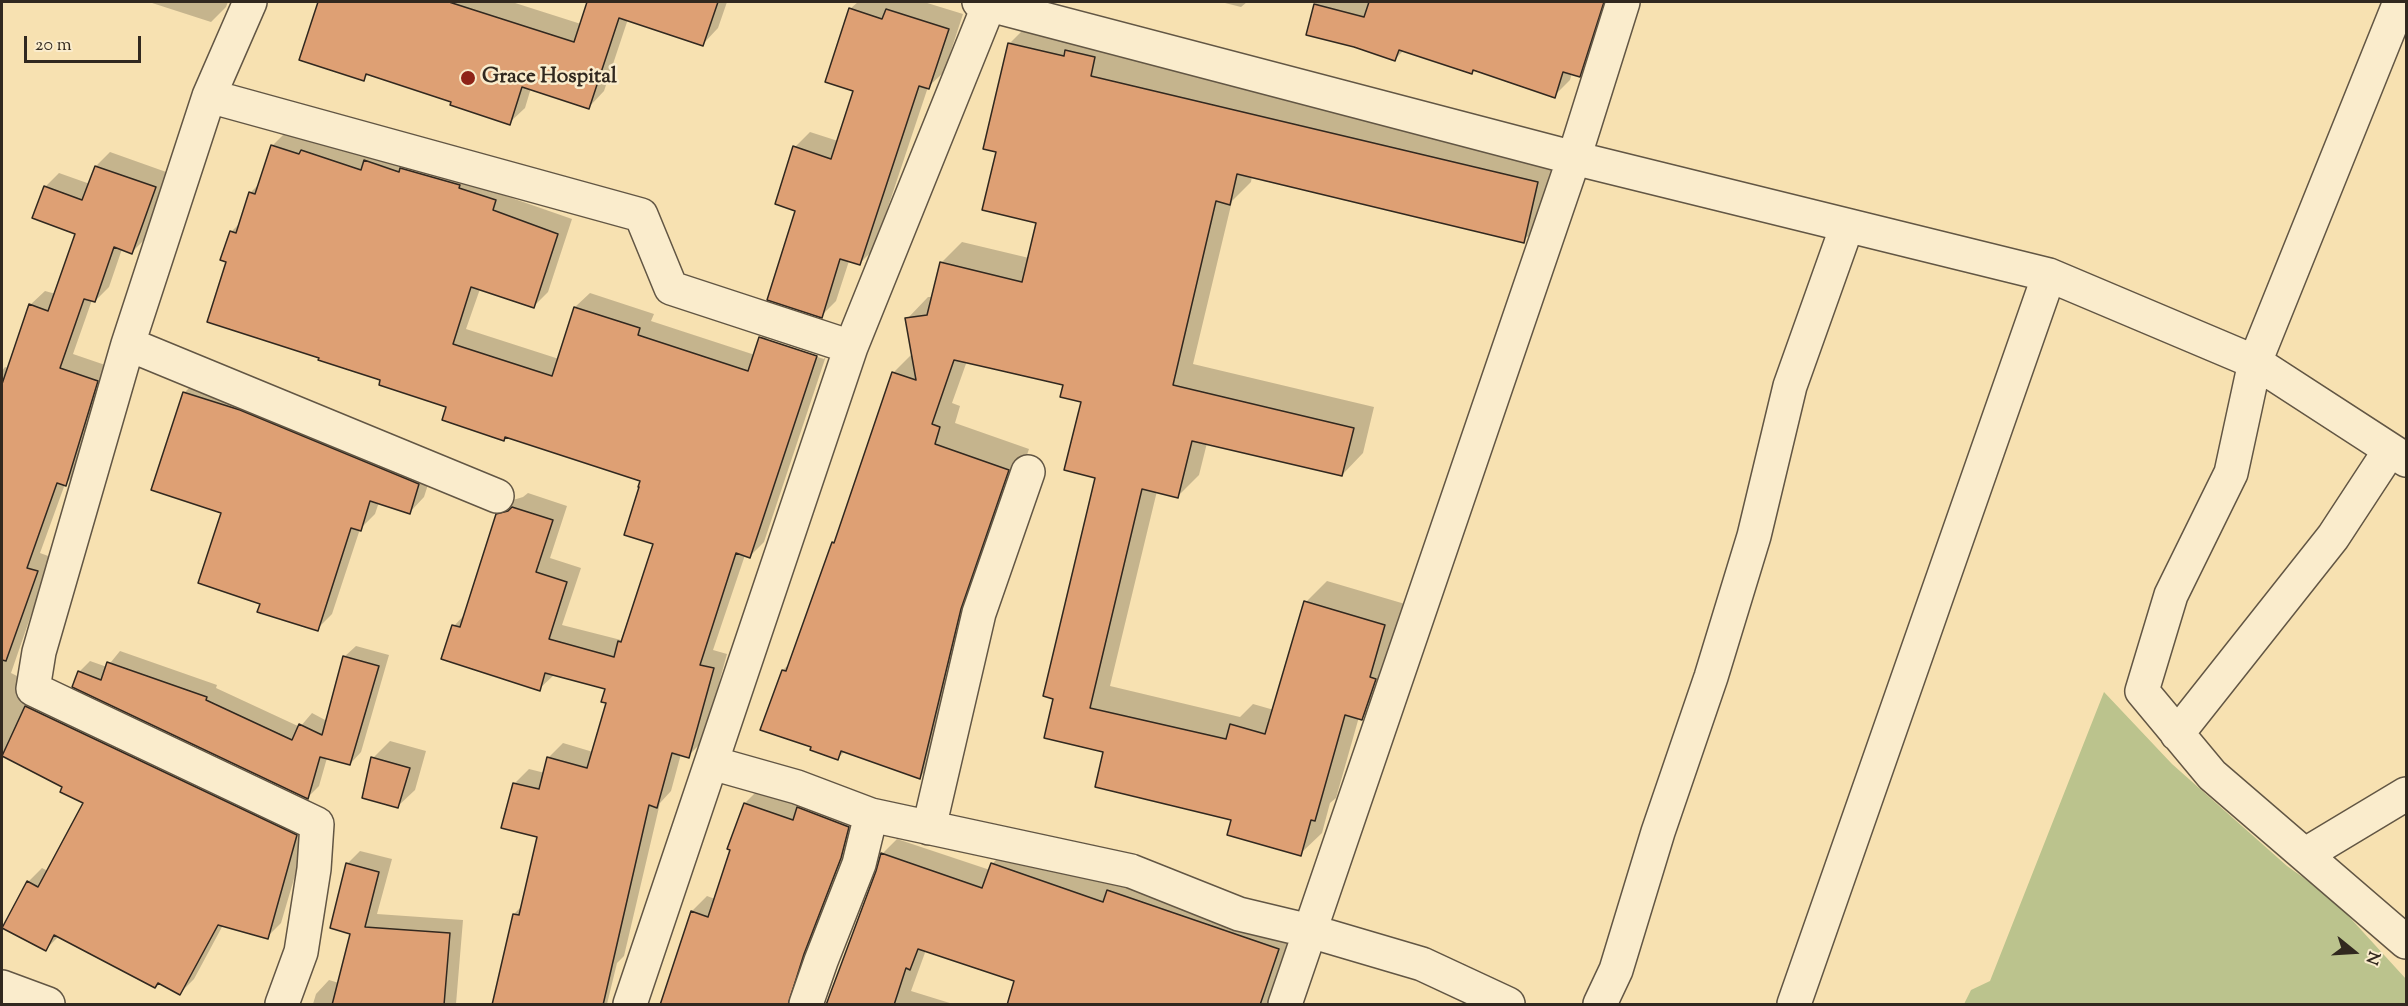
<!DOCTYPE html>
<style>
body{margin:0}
#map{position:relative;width:2408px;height:1006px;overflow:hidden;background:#f7e1b1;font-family:"Sorts Mill Goudy",serif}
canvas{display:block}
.frame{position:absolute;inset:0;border:3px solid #31281f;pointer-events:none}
.north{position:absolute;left:2324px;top:922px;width:60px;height:60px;-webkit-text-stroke:4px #faeccc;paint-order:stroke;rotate:108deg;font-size:16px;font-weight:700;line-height:24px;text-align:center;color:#31281f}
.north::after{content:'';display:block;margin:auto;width:21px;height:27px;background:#31281f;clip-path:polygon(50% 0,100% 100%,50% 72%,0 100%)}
.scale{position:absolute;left:24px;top:36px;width:117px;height:27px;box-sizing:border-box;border:3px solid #31281f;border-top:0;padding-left:8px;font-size:18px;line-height:21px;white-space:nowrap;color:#31281f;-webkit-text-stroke:4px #faeccc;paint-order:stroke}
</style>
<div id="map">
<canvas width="2408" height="1006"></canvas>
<div class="frame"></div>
<div class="north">N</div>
<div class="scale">20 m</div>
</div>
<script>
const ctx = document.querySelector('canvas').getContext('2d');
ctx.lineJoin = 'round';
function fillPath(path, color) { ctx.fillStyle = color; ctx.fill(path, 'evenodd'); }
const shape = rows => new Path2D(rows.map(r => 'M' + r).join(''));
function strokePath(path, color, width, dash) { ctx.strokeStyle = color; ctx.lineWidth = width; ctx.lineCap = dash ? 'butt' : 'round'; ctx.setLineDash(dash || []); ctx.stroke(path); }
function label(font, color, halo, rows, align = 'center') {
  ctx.font = font + ' "Sorts Mill Goudy",serif'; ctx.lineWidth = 5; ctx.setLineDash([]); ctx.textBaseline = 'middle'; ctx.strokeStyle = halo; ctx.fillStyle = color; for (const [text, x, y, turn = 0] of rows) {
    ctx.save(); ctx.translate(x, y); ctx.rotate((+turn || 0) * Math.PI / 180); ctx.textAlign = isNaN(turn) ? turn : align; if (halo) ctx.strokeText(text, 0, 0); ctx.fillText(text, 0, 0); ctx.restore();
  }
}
const green = shape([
 [2104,692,2172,764,2287,866,2332,898,2406,979,2406,1004,1964,1004,1971,990,1990,981]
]);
const shadow = shape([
 [149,2,228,2,226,7,211,22],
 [319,2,512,2,581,24,589,2,727,2,718,28,703,44,628,19,604,91,589,107,531,88,525,108,509,123,453,101,369,73,363,80,301,59],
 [858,2,924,2,963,14,944,72,928,87,874,249,859,264,849,261,836,301,821,316,797,210,795,147,810,132,838,141,855,90,850,9],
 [1221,2,1247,2,1241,7],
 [1316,2,1613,2,1595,60,1579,76,1572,73,1570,80,1554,96,1475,69,1472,72,1404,50,1395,59,1355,45,1308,34],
 [1031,22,1115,36,1111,55,1558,161,1545,220,1523,241,1252,176,1251,182,1232,201,1193,364,1374,407,1363,453,1342,475,1207,443,1199,475,1178,496,1157,491,1110,686,1240,717,1253,704,1274,710,1306,602,1327,581,1405,604,1383,697,1362,718,1359,717,1336,798,1330,803,1322,833,1300,854,1105,751,1046,737,1097,477,1082,401,1064,384,967,361,952,403,960,406,955,423,1029,449,982,586,941,756,920,777,845,751,838,758,783,670,791,662,834,543,837,540,893,373,913,353,907,319,928,297,933,297,941,263,962,242,1029,258,1038,222,998,151,985,148,1010,43],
 [287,131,510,186,506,196,572,219,548,292,534,306,480,289,466,329,559,359,575,307,590,293,654,314,651,321,755,355,761,338,775,323,831,341,764,542,750,556,745,555,713,650,727,654,703,741,688,756,681,754,671,791,660,803,624,956,617,963,607,1004,494,1004,514,914,522,906,539,836,514,784,529,769,545,773,548,758,563,743,593,752,608,702,606,688,554,675,539,689,454,626,466,613,498,515,513,500,523,497,528,493,567,506,550,558,581,568,562,625,621,640,654,543,641,480,507,436,503,439,448,406,382,379,209,321,228,261,231,232,241,222,250,193,260,183,272,146],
 [767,338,825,357,824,359,767,341],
 [110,152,169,173,146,238,132,252,122,249,109,287,95,301,92,300,73,354,111,367,80,470,65,484,40,553,51,557,11,673,311,821,281,923,267,937,223,925,194,979,180,993,159,982,155,986,59,936,46,949,28,882,42,868,48,871,85,803,64,787,3,756,2,758,2,371,5,367,9,368,30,305,45,291,56,294,77,233,45,187,59,173,90,184,96,166],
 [199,378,433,469,424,497,410,512,379,502,375,514,360,529,332,614,317,629,262,603,222,512,184,393],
 [356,646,389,655,361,752,350,764,327,758,319,786,308,797,79,672,90,661,107,667,120,651,217,685,216,688,300,727,312,713,327,721,344,657],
 [390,741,426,751,415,790,398,806,373,758],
 [760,788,863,812,812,1004,662,1004,692,911,707,896,715,899,745,803],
 [897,839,990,870,992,864,1007,849,1114,885,1123,876,1293,934,1269,1004,1133,1004,1016,980,926,950,911,991,953,1004,827,1004,882,854],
 [360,851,392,859,377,914,463,920,456,1004,313,1004,316,994,329,980,339,983,352,933,347,864]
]);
const building = shape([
 [318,2,449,2,574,42,587,2,718,2,703,46,619,18,589,109,522,87,510,125,450,105,451,102,366,74,364,81,299,60,318,2],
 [1369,2,1604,2,1580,77,1563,72,1555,98,1473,70,1472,74,1399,50,1395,61,1354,47,1306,35,1314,4,1364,17,1369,2],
 [849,8,882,19,886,9,949,29,929,89,919,86,860,265,840,259,822,318,767,300,795,211,775,204,793,146,831,159,853,91,825,82,849,8],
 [1008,43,1064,56,1065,50,1095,57,1091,76,1538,182,1524,243,1237,174,1230,205,1216,201,1173,385,1354,428,1342,476,1192,441,1178,498,1142,489,1090,708,1226,739,1230,724,1265,734,1304,601,1385,625,1370,677,1376,679,1362,720,1345,715,1315,821,1311,820,1301,856,1227,835,1231,820,1095,787,1103,752,1044,738,1053,699,1043,696,1095,478,1064,470,1081,402,1060,397,1063,385,998,370,954,360,932,424,940,427,935,444,1009,470,961,609,920,779,841,751,838,760,810,750,811,747,760,730,782,670,786,671,832,542,834,543,892,372,916,380,905,318,927,315,940,262,1022,282,1036,223,982,210,996,152,983,149,1008,43],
 [271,145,299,154,301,150,361,170,364,160,399,172,400,168,460,185,459,188,496,200,493,210,558,234,534,308,471,287,453,344,552,376,574,307,640,328,638,335,748,371,759,337,817,356,750,558,736,553,700,665,714,668,689,758,672,753,657,808,649,805,603,1005,492,1005,513,914,519,915,537,837,501,828,513,783,539,789,547,757,587,768,606,703,601,702,605,689,545,673,540,691,441,659,452,625,460,627,496,514,508,511,512,507,553,520,536,572,567,582,549,639,614,657,618,641,621,642,653,544,624,535,639,487,638,487,640,481,505,437,504,441,442,420,446,407,379,385,380,380,318,360,319,358,207,322,226,262,220,260,230,231,236,233,249,192,255,194,271,145],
 [95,166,156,187,132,254,114,247,95,302,84,299,60,368,98,381,66,486,57,483,27,568,38,571,6,661,2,660,2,384,29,304,48,311,75,234,32,218,44,186,82,200,95,166],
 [183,392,240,410,419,484,410,514,370,501,361,531,351,528,318,631,257,612,260,604,198,583,221,513,151,490,183,392],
 [343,656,379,666,350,765,320,757,308,799,72,687,78,671,101,680,107,662,207,697,206,700,292,740,299,724,322,735,343,656],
 [25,706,297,835,268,939,218,925,180,995,158,983,155,988,54,935,46,951,2,928,27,881,38,887,83,803,60,792,62,787,2,756,25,706],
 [371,757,410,768,398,808,362,798,371,757],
 [744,803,793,820,797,807,849,827,841,858,804,954,788,1005,660,1005,691,911,708,917,730,850,727,849,744,803],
 [881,853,982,888,991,863,1103,902,1107,890,1279,949,1260,1005,1007,1005,1014,981,918,949,910,970,906,968,894,1005,826,1005,876,871,881,853],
 [346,863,379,872,365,927,450,933,444,1005,332,1005,350,934,330,928,346,863]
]);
const street = shape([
 [250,2,209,96,128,344,39,652,33,689,317,824,314,869,301,952,282,1004],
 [979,2,1574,158,2049,275,2255,362,2406,460],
 [2400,2,2255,362,2231,473,2171,595,2142,691,2212,775,2406,942],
 [209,96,641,215,671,288,851,347],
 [128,344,497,496],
 [2177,734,2333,537,2390,450],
 [712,763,797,787,871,815,1131,871,1239,914,1310,931,1422,964,1508,1004],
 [929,828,979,613,1028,472],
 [2306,854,2406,794],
 [2,987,48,1004],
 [630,1004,851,347,990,2],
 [806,1004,821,961,859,864,871,815],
 [1285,1004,1574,158,1623,2],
 [1600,1004,1616,970,1658,832,1711,677,1754,536,1790,386,1847,226],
 [1794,1004,2049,275]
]);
const markers = [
 [468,78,8,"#8f2418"]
];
const poiNames = [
 ["Grace Hospital",482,78]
];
fillPath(green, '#bbc38d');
fillPath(shadow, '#0003');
fillPath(building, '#dea074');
strokePath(building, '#31281f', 1.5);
strokePath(street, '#625644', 36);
strokePath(street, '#faeccc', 33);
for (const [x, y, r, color] of markers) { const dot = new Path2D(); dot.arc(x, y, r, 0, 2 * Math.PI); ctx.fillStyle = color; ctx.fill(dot); strokePath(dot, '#faeccc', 2); }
label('bold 21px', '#31281f', '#faeccc', poiNames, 'left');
</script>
